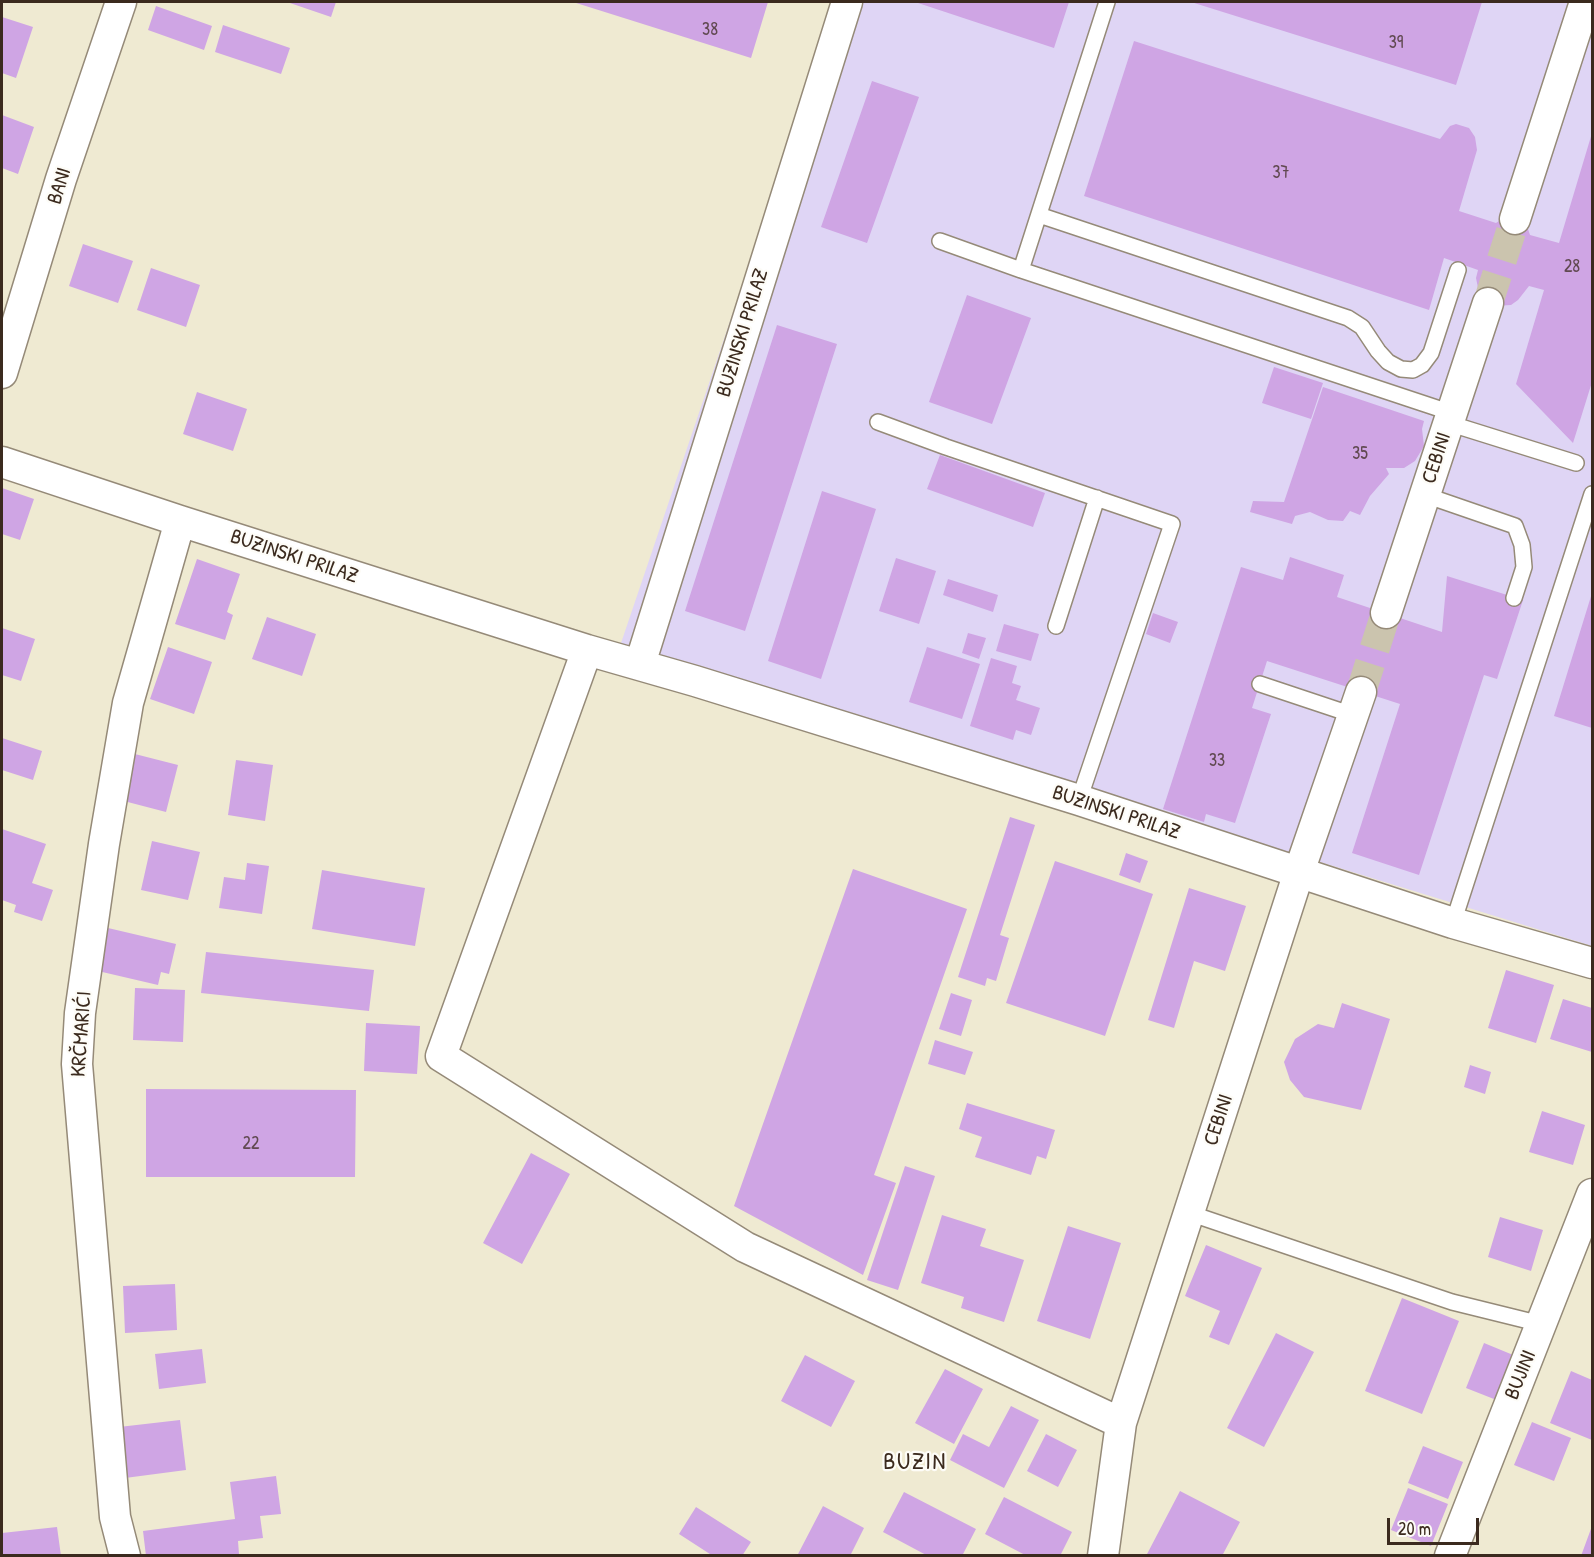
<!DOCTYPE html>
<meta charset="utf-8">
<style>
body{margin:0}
#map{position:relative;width:1594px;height:1557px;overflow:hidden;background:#efead2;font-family:"Patrick Hand",sans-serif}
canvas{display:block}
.frame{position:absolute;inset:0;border:3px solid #3b2a1e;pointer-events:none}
.scale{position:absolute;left:1387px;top:1518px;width:92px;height:27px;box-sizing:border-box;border:3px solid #3b2a1e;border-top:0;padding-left:8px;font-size:18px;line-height:21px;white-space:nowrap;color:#3b2a1e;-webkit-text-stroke:4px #fdfcf7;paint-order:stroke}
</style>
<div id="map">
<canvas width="1594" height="1557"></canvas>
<div class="frame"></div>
<div class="scale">20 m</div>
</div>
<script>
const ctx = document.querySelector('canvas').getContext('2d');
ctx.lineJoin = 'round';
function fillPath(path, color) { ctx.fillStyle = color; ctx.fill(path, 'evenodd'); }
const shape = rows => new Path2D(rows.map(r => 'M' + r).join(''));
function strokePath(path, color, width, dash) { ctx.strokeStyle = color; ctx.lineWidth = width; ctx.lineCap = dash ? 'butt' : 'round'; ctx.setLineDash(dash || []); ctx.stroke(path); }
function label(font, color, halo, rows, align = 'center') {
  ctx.font = font + ' "Patrick Hand",sans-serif'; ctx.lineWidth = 4.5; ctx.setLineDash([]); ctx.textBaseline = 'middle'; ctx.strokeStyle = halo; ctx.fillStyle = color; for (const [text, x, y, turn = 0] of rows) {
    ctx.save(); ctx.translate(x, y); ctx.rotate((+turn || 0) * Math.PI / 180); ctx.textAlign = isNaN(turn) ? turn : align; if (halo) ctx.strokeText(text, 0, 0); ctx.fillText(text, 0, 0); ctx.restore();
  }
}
const built = shape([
 [834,2,1592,2,1592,946,620,646,765,218]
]);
const building = shape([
 [287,2,336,2,331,17],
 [573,2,768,2,751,58],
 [915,2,1069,2,1054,48],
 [1191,2,1482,2,1456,85],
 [156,6,212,26,204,50,148,30],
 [2,17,33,27,16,78,2,73],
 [223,25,290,48,281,74,215,52],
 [1134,41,1440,139,1450,126,1456,124,1469,128,1475,137,1477,150,1459,211,1496,223,1502,219,1526,223,1530,235,1559,243,1592,133,1592,382,1573,443,1516,384,1544,290,1529,286,1518,300,1511,305,1494,306,1480,298,1476,278,1478,270,1444,258,1429,310,1084,196],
 [872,81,919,97,867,243,821,227],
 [2,115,34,127,18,174,2,168],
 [83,244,133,261,118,303,69,286],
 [151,268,200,285,186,327,137,310],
 [967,295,1031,318,992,424,929,402],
 [777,325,837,344,745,631,685,611],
 [1274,367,1323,383,1311,419,1262,403],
 [1323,387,1424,421,1422,429,1424,446,1415,461,1404,468,1386,468,1389,474,1370,496,1360,515,1350,511,1343,521,1328,520,1310,512,1295,516,1292,524,1250,512,1253,501,1284,502],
 [197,392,247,409,233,451,183,434],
 [940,455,1045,493,1033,527,927,489],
 [2,488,34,499,20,540,2,534],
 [822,491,876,509,821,679,768,661],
 [1290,557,1344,575,1337,597,1442,632,1447,576,1523,600,1497,679,1484,675,1419,875,1352,853,1400,704,1267,661,1252,708,1271,714,1235,823,1206,814,1204,822,1163,809,1241,567,1283,580],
 [896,558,936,571,919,624,879,611],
 [197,559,240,574,227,612,233,615,225,640,175,624],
 [948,579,998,595,993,612,943,595],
 [1592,593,1592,728,1554,716],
 [1153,613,1178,622,1170,643,1146,634],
 [267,617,316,634,302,676,252,659],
 [1004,624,1039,634,1031,661,996,651],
 [2,628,35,639,21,681,2,675],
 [968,633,986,638,979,659,962,653],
 [168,647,212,662,194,714,150,699],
 [927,647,980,664,962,719,909,702],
 [991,658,1017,666,1012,683,1021,686,1016,700,1040,708,1031,735,1016,730,1013,740,970,726],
 [2,738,42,751,33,780,2,770],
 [131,753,178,765,166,812,120,800],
 [236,760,273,765,265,821,228,815],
 [1010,817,1035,825,1000,935,1009,938,996,981,987,978,985,986,958,977],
 [2,829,46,844,32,883,53,890,42,921,14,912,16,905,2,900],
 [152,841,200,852,188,900,141,890],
 [1126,853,1148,861,1140,883,1119,875],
 [1055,861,1153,894,1105,1036,1006,1003],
 [247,863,269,866,262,914,219,908,224,877,245,880],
 [853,869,967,909,874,1175,896,1183,863,1275,734,1206],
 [322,870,425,888,415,946,312,929],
 [1189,888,1246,906,1225,971,1194,961,1174,1028,1148,1020],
 [108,928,176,944,169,974,161,972,158,985,98,971],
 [206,952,374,970,369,1011,201,993],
 [1506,970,1554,985,1536,1043,1488,1028],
 [135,988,185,990,183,1042,133,1040],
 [951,993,972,1000,961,1036,939,1029],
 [1563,999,1592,1008,1592,1052,1550,1039],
 [1342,1003,1390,1019,1361,1110,1304,1097,1290,1080,1284,1062,1295,1039,1318,1024,1334,1028],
 [366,1023,420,1026,417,1074,364,1071],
 [935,1040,973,1052,965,1075,928,1064],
 [1470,1065,1491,1072,1485,1094,1464,1087],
 [146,1089,356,1090,355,1177,146,1177],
 [967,1103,1055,1130,1046,1159,1037,1156,1031,1175,975,1157,982,1137,959,1129],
 [1542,1111,1585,1125,1573,1165,1529,1152],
 [531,1153,570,1174,522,1264,483,1243],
 [905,1166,935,1176,898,1290,867,1280],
 [942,1215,986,1229,980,1246,1024,1260,1004,1322,961,1308,964,1297,921,1283],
 [1500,1217,1543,1230,1531,1271,1488,1257],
 [1068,1226,1121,1243,1090,1339,1037,1321],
 [1206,1245,1262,1268,1229,1345,1209,1337,1220,1311,1185,1296],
 [175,1284,177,1330,125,1333,123,1286],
 [1402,1298,1459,1321,1422,1414,1365,1391],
 [1276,1333,1314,1352,1264,1447,1227,1428],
 [1484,1343,1518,1357,1499,1401,1466,1388],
 [202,1349,206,1383,159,1389,155,1354],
 [805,1355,855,1381,831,1427,781,1401],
 [945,1369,983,1389,954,1444,915,1423],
 [1571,1371,1592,1380,1592,1440,1550,1423],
 [1011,1406,1039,1420,1004,1488,950,1460,963,1434,989,1447],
 [180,1420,186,1470,125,1478,119,1427],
 [1532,1422,1571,1438,1554,1481,1514,1465],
 [1046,1434,1077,1450,1058,1487,1027,1471],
 [1423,1446,1463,1462,1448,1499,1408,1483],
 [276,1476,281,1514,260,1516,263,1538,238,1541,239,1554,146,1556,143,1531,235,1519,230,1482],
 [1408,1488,1448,1504,1431,1546,1391,1530],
 [1180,1491,1240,1522,1222,1556,1146,1556],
 [904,1492,976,1529,962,1556,928,1556,883,1532],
 [1004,1497,1072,1532,1060,1556,1027,1556,985,1534],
 [823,1506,864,1528,850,1556,797,1556],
 [696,1507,751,1542,742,1556,713,1556,679,1534],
 [1592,1526,1592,1556,1581,1556],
 [57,1527,61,1556,2,1556,2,1533]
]);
const minorTunnel = shape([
 [1488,303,1515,219],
 [1361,692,1386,613]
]);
const service = shape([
 [1107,2,1021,270,1452,413],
 [1039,215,1348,318,1362,327,1378,351,1388,362,1401,369,1413,370,1422,365,1431,353,1458,270],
 [940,241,1021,270],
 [878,422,946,447,1172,524,1079,800],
 [1448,423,1576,463],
 [1425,495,1515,526,1522,545,1524,567,1514,598],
 [1056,626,1097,498],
 [1260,684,1353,715],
 [1453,923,1592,494],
 [1189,1213,1452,1302,1541,1324]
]);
const minor = shape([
 [1515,219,1585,2],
 [2,373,61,179,121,2],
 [2,462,180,521,587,650,695,681,1079,800,1453,923,1592,963],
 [1386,613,1488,303],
 [587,650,441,1056,745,1247,1121,1423],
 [640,664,847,2],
 [125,1556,115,1517,77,1064,80,1013,104,844,128,703,180,521],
 [1103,1556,1121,1423,1299,872,1361,692],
 [1450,1556,1592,1194]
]);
const numberNames = [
 ["38",710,30],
 ["39",1396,43],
 ["37",1281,173],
 ["28",1572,267],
 ["35",1360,454],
 ["33",1217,761],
 ["22",251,1144]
];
const streetNames = [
 ["BANI",60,186,-73],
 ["BUZINSKI PRILAZ",743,333,-73],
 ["CEBINI",1437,458,-72],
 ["BUZINSKI PRILAZ",294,557,18],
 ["BUZINSKI PRILAZ",1116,813,18],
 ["KRČMARIĆI",82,1034,-86],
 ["CEBINI",1219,1120,-72],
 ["BUJINI",1521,1375,-68]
];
const quarterNames = [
 ["BUZIN",915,1463]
];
fillPath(built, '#dfd5f5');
fillPath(building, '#cfa5e4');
strokePath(minorTunnel, '#cbc4ae', 30, [30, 15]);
strokePath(service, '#958a78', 18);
strokePath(minor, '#958a78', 33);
strokePath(service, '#fff', 15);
strokePath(minor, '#fff', 30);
label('18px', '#604950', null, numberNames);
label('21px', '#3b2a1e', '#fdfcf7', streetNames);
ctx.letterSpacing = '1.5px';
label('24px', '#3b2a1e', '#fdfcf7', quarterNames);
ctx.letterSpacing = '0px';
</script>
